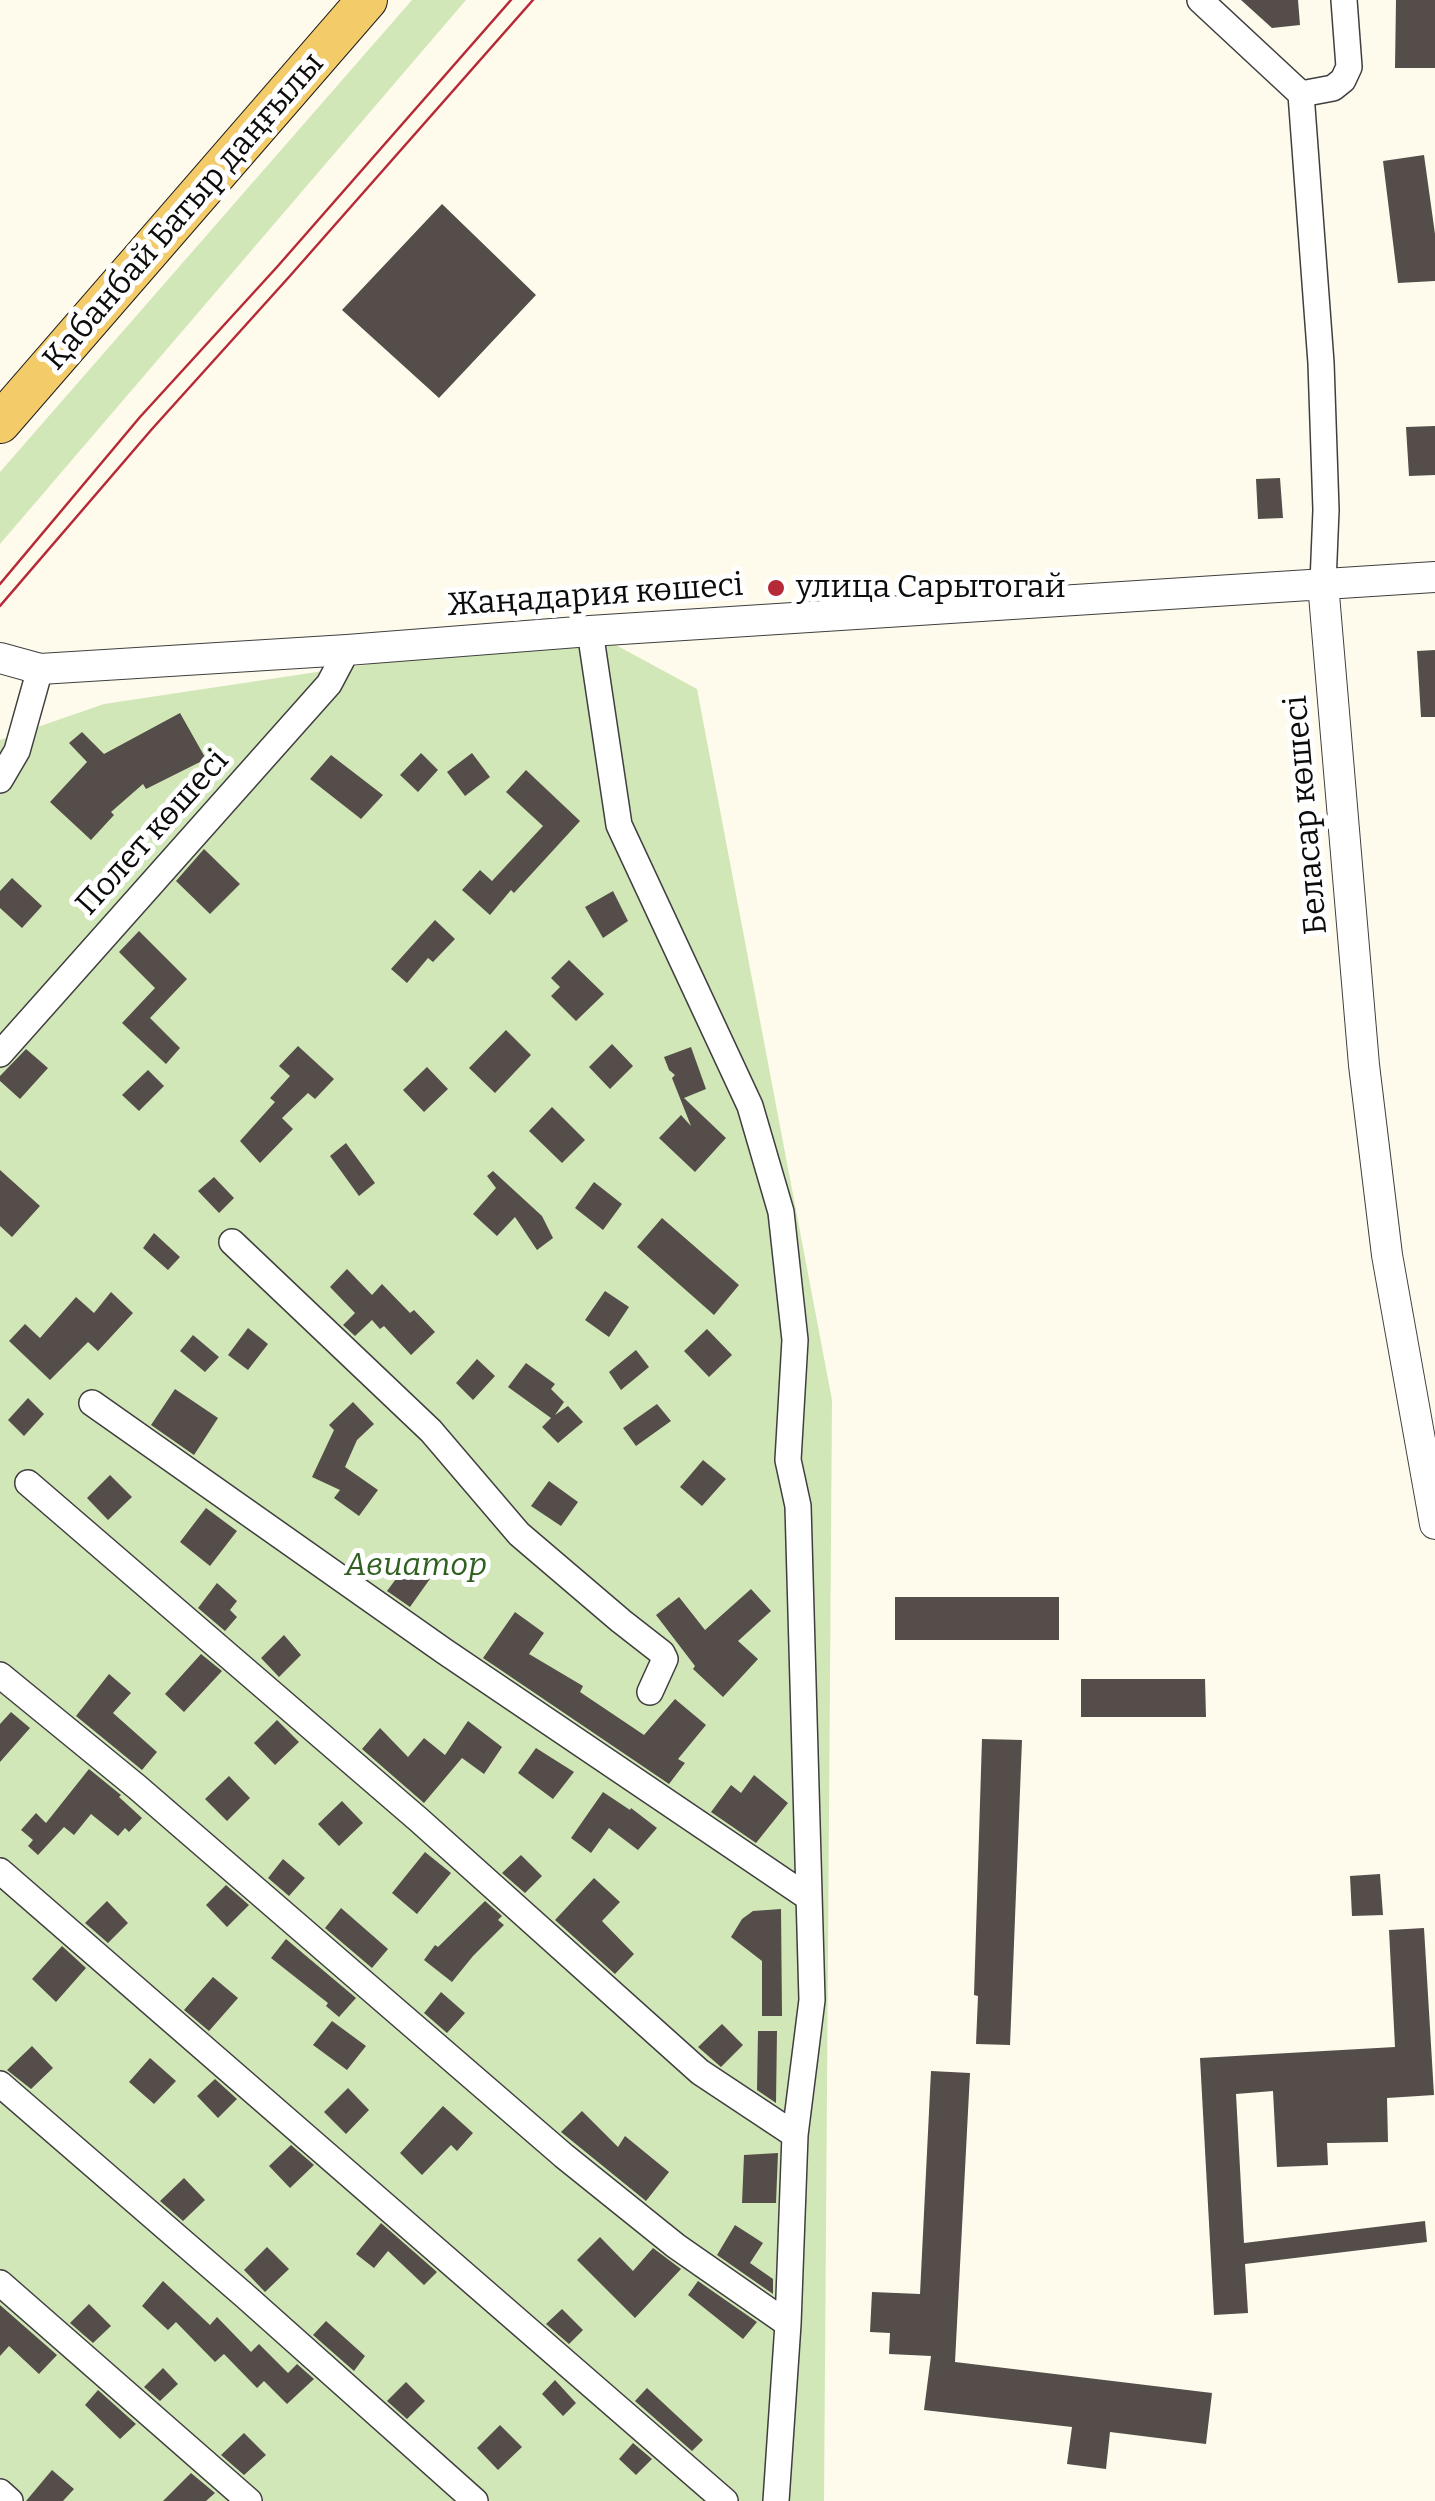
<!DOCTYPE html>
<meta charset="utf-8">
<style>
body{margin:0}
canvas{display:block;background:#fefaec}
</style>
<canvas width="1435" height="2501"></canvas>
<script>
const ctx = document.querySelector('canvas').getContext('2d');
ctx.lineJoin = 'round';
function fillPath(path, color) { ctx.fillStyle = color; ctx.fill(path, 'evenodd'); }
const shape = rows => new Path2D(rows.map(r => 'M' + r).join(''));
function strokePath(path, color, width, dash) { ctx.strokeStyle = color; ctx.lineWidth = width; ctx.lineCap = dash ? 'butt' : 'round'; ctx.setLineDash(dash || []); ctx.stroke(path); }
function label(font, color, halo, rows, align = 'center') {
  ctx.font = font + ' Bitter,serif'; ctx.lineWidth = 10; ctx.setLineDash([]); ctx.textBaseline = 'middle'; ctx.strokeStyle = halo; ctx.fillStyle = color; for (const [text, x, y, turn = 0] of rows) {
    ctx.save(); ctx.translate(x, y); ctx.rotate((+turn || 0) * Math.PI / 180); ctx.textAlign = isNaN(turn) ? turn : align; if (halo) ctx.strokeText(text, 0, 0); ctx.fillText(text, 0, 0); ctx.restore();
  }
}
const green = shape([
 [412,0,466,0,0,544,0,472],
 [590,631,697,689,832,1400,824,2501,0,2501,0,740,104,704]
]);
const building = shape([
 [1241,0,1298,0,1300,25,1272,28],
 [1396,0,1435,0,1435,68,1395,68],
 [1424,155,1435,234,1435,281,1398,283,1383,161],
 [442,204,536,295,439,398,342,310],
 [1435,426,1435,475,1409,476,1406,427],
 [1280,478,1283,518,1258,519,1256,479],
 [1435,650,1435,717,1421,717,1417,651],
 [180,713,206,759,146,789,143,784,111,812,114,815,91,840,50,802,87,762,69,743,82,732,104,754],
 [421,753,438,770,418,792,400,775],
 [472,753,490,777,465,796,447,772],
 [331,755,383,795,361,819,310,779],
 [526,770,580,821,514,893,511,890,490,915,462,890,480,870,492,881,543,826,506,792],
 [204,849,240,884,210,914,176,881],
 [12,878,42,906,22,928,0,908,0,891],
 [613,891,628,921,603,938,585,907],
 [435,920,455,939,433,962,428,958,407,983,391,969],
 [139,931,187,979,150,1018,180,1048,166,1064,122,1023,155,988,119,952],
 [569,960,604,994,576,1021,551,996,560,987,551,978],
 [506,1030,531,1055,495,1093,469,1068],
 [612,1044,633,1066,610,1089,589,1067],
 [298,1046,334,1079,315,1099,308,1093,282,1118,293,1129,260,1163,240,1141,275,1102,270,1098,290,1076,279,1066],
 [691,1047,706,1089,684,1098,726,1138,695,1172,659,1138,681,1115,691,1126,672,1078,675,1075,669,1070,664,1057],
 [26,1049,48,1068,20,1099,0,1081,0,1076],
 [427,1067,448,1089,424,1112,403,1090],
 [148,1070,164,1086,139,1111,122,1095],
 [552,1107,585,1140,562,1163,529,1131],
 [346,1143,375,1183,359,1196,330,1156],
 [0,1170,40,1206,12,1237,0,1226],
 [493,1171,542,1216,553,1238,537,1250,515,1217,497,1236,473,1214,496,1188,487,1176],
 [214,1177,234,1198,219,1213,198,1191],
 [594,1182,622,1204,603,1230,575,1208],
 [662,1218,739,1285,714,1315,637,1247],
 [154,1233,180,1257,168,1270,143,1248],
 [347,1269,372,1295,382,1284,410,1313,414,1310,435,1332,411,1355,384,1326,380,1329,372,1320,355,1336,343,1325,355,1313,330,1287],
 [605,1291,629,1307,609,1337,585,1320],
 [111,1292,133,1313,98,1351,88,1342,50,1380,9,1341,25,1324,40,1338,76,1297,94,1313],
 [248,1328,268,1344,248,1370,228,1355],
 [707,1329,732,1355,709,1377,684,1351],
 [193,1335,219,1357,205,1372,180,1351],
 [636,1350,649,1367,621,1390,609,1372],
 [477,1359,495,1376,473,1400,456,1383],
 [526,1363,555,1384,551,1389,564,1402,555,1415,568,1406,583,1422,558,1443,542,1427,551,1418,508,1387],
 [175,1389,218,1418,194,1455,151,1425],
 [28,1398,44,1414,24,1436,8,1420],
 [353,1402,374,1424,357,1440,345,1467,378,1490,359,1516,334,1498,340,1490,312,1477,334,1430,329,1425],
 [657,1404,671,1421,636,1446,623,1428],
 [703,1460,726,1479,702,1506,680,1487],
 [110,1475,132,1497,108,1520,87,1498],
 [549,1481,578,1502,561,1526,531,1506],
 [206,1508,237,1531,210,1566,180,1542],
 [410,1560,432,1576,410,1607,387,1591],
 [217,1583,237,1601,230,1610,237,1617,225,1631,198,1608],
 [751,1589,771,1611,738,1641,758,1659,723,1697,693,1669,695,1666,656,1615,679,1597,705,1630],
 [895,1597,1059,1597,1059,1640,895,1640],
 [515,1612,544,1633,529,1654,583,1686,580,1692,644,1735,675,1699,706,1725,678,1759,685,1763,669,1784,483,1658],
 [284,1635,301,1655,279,1677,261,1658],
 [201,1654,222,1671,184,1712,165,1694],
 [109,1674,131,1693,113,1713,157,1752,142,1770,76,1716],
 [1081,1679,1205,1679,1206,1717,1081,1717],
 [11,1712,30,1728,0,1762,0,1724],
 [277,1720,299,1742,275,1765,254,1743],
 [468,1721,502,1747,484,1774,462,1758,424,1803,362,1749,380,1728,408,1757,424,1738,445,1755],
 [982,1739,1022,1740,1010,2045,976,2044,978,1996,974,1995],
 [536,1748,574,1772,553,1799,518,1773],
 [89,1769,121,1795,119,1797,142,1818,129,1832,125,1828,118,1836,91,1814,74,1835,64,1827,38,1855,28,1846,33,1840,21,1830,36,1813,46,1823],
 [754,1775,788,1803,756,1843,711,1812,731,1785,741,1793],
 [229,1776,250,1798,227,1821,205,1799],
 [603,1792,630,1810,631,1808,657,1828,638,1850,609,1828,591,1853,571,1838],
 [342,1801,363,1823,339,1846,318,1824],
 [425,1852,451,1873,417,1914,392,1893],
 [521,1855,542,1876,525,1893,502,1873],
 [283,1859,305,1878,289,1896,268,1878],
 [1380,1874,1383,1915,1352,1916,1350,1876],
 [594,1878,620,1902,602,1921,634,1954,615,1974,555,1920],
 [226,1885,249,1905,227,1927,206,1905],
 [107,1901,128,1923,108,1943,85,1923],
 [485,1901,502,1916,498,1920,504,1925,473,1956,452,1982,424,1960,435,1945,438,1947],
 [341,1908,388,1949,372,1968,325,1928],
 [781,1909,782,2016,762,2016,762,1961,731,1937,742,1919,753,1911],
 [1424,1928,1434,2095,1387,2098,1388,2142,1327,2143,1328,2165,1277,2167,1273,2091,1236,2094,1244,2243,1425,2221,1427,2242,1245,2264,1248,2313,1214,2315,1200,2058,1395,2047,1389,1930],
 [286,1939,356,1998,339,2017,326,2006,328,2003,271,1958],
 [62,1946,86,1968,56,2002,32,1979],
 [213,1977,238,1998,209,2031,184,2010],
 [441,1992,465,2013,447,2033,424,2013],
 [332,2021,366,2046,347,2070,313,2045],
 [722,2024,743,2045,721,2067,698,2047],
 [758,2031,777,2031,776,2103,757,2090],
 [32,2046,53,2068,31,2089,7,2070],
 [150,2058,176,2081,154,2104,129,2082],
 [931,2071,970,2073,955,2362,1212,2393,1206,2444,1110,2432,1106,2469,1067,2464,1072,2427,924,2410,931,2356,889,2354,890,2333,870,2332,872,2292,920,2294],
 [215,2079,237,2099,218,2118,197,2096],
 [348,2088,369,2110,346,2134,324,2112],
 [443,2106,473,2133,457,2151,451,2145,422,2175,400,2153],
 [582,2111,618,2147,625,2136,669,2172,646,2201,561,2132],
 [291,2145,314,2165,290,2188,269,2166],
 [778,2153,776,2203,742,2203,744,2155],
 [184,2178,205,2200,183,2221,160,2201],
 [381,2223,437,2272,424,2285,388,2251,374,2268,356,2254],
 [735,2225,763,2243,750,2263,773,2279,773,2294,717,2255],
 [600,2237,633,2271,653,2248,681,2269,635,2318,577,2260],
 [267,2247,289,2269,265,2292,244,2270],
 [163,2281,210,2325,217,2317,251,2352,259,2344,288,2373,297,2364,314,2379,287,2404,264,2381,257,2388,224,2354,215,2362,176,2322,168,2330,142,2306],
 [698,2281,757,2322,743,2339,688,2295],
 [89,2304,111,2326,93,2343,70,2323],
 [0,2305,57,2355,39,2374,9,2346,0,2356],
 [562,2309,583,2330,569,2344,546,2324],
 [326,2321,365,2356,354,2371,313,2335],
 [163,2368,178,2384,160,2401,144,2387],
 [555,2380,576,2403,563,2416,542,2394],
 [406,2382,425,2401,407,2419,387,2401],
 [647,2388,703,2440,692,2451,635,2401],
 [98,2390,136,2424,120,2439,85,2405],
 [500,2425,522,2447,498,2470,477,2448],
 [244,2433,266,2455,244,2475,221,2455],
 [633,2443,652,2459,636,2475,619,2459],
 [52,2470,74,2489,63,2501,26,2501],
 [191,2473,215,2493,206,2501,163,2501]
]);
const minor = shape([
 [1200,0,1301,94,1333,88,1343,80,1349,67,1344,0],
 [1301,94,1321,363,1326,510,1323,583],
 [590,631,619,825,750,1106,781,1212,795,1340,788,1460,798,1506,812,2000,795,2135,788,2324,776,2501],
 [0,780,17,751,40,669],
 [0,1054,329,684,347,650],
 [232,1242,431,1431,519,1534,621,1621,662,1653,665,1659,650,1692],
 [92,1403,444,1651,809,1898],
 [28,1483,419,1820,700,2072,795,2135],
 [0,1675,137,1787,564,2156,676,2246,788,2324],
 [0,1871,725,2501],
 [0,2084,244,2295,475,2501],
 [0,2283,249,2501],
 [0,2492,10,2501]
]);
const tertiary = shape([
 [1323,583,1364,1065,1387,1255,1435,1524],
 [0,658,40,669,347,650,590,631,1435,577]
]);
const primary = shape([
 [0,423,367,0]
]);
const tram = shape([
 [0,584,140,417,277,267,511,0],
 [0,606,152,429,289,277,533,0]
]);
const markers = [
 [776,588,10,"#b62a37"]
];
const streetNames = [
 ["Қабанбай Батыр даңғылы",184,212,-49],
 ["Жаңадария көшесі",595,596,-4],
 ["Беласар көшесі",1307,815,-95],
 ["Полет көшесі",153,833,-48]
];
const poiNames = [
 ["улица Сарытогай",796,588]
];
const parkNames = [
 ["Авиатор",416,1566]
];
fillPath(green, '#d2e7b8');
fillPath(building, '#544d49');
strokePath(minor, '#3f3f3f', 28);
strokePath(tertiary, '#3f3f3f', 32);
strokePath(primary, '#1d1d1d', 42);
strokePath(minor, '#fff', 25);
strokePath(tertiary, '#fff', 30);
strokePath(primary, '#f3cb68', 40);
strokePath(tram, '#b62a37', 2.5);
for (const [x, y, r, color] of markers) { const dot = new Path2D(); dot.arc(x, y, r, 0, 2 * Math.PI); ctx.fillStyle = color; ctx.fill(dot); strokePath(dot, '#fff', 4); }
label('32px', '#0c0c0c', '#fff', streetNames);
label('32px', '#0c0c0c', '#fff', poiNames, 'left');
label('italic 32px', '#306120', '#fff', parkNames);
</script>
